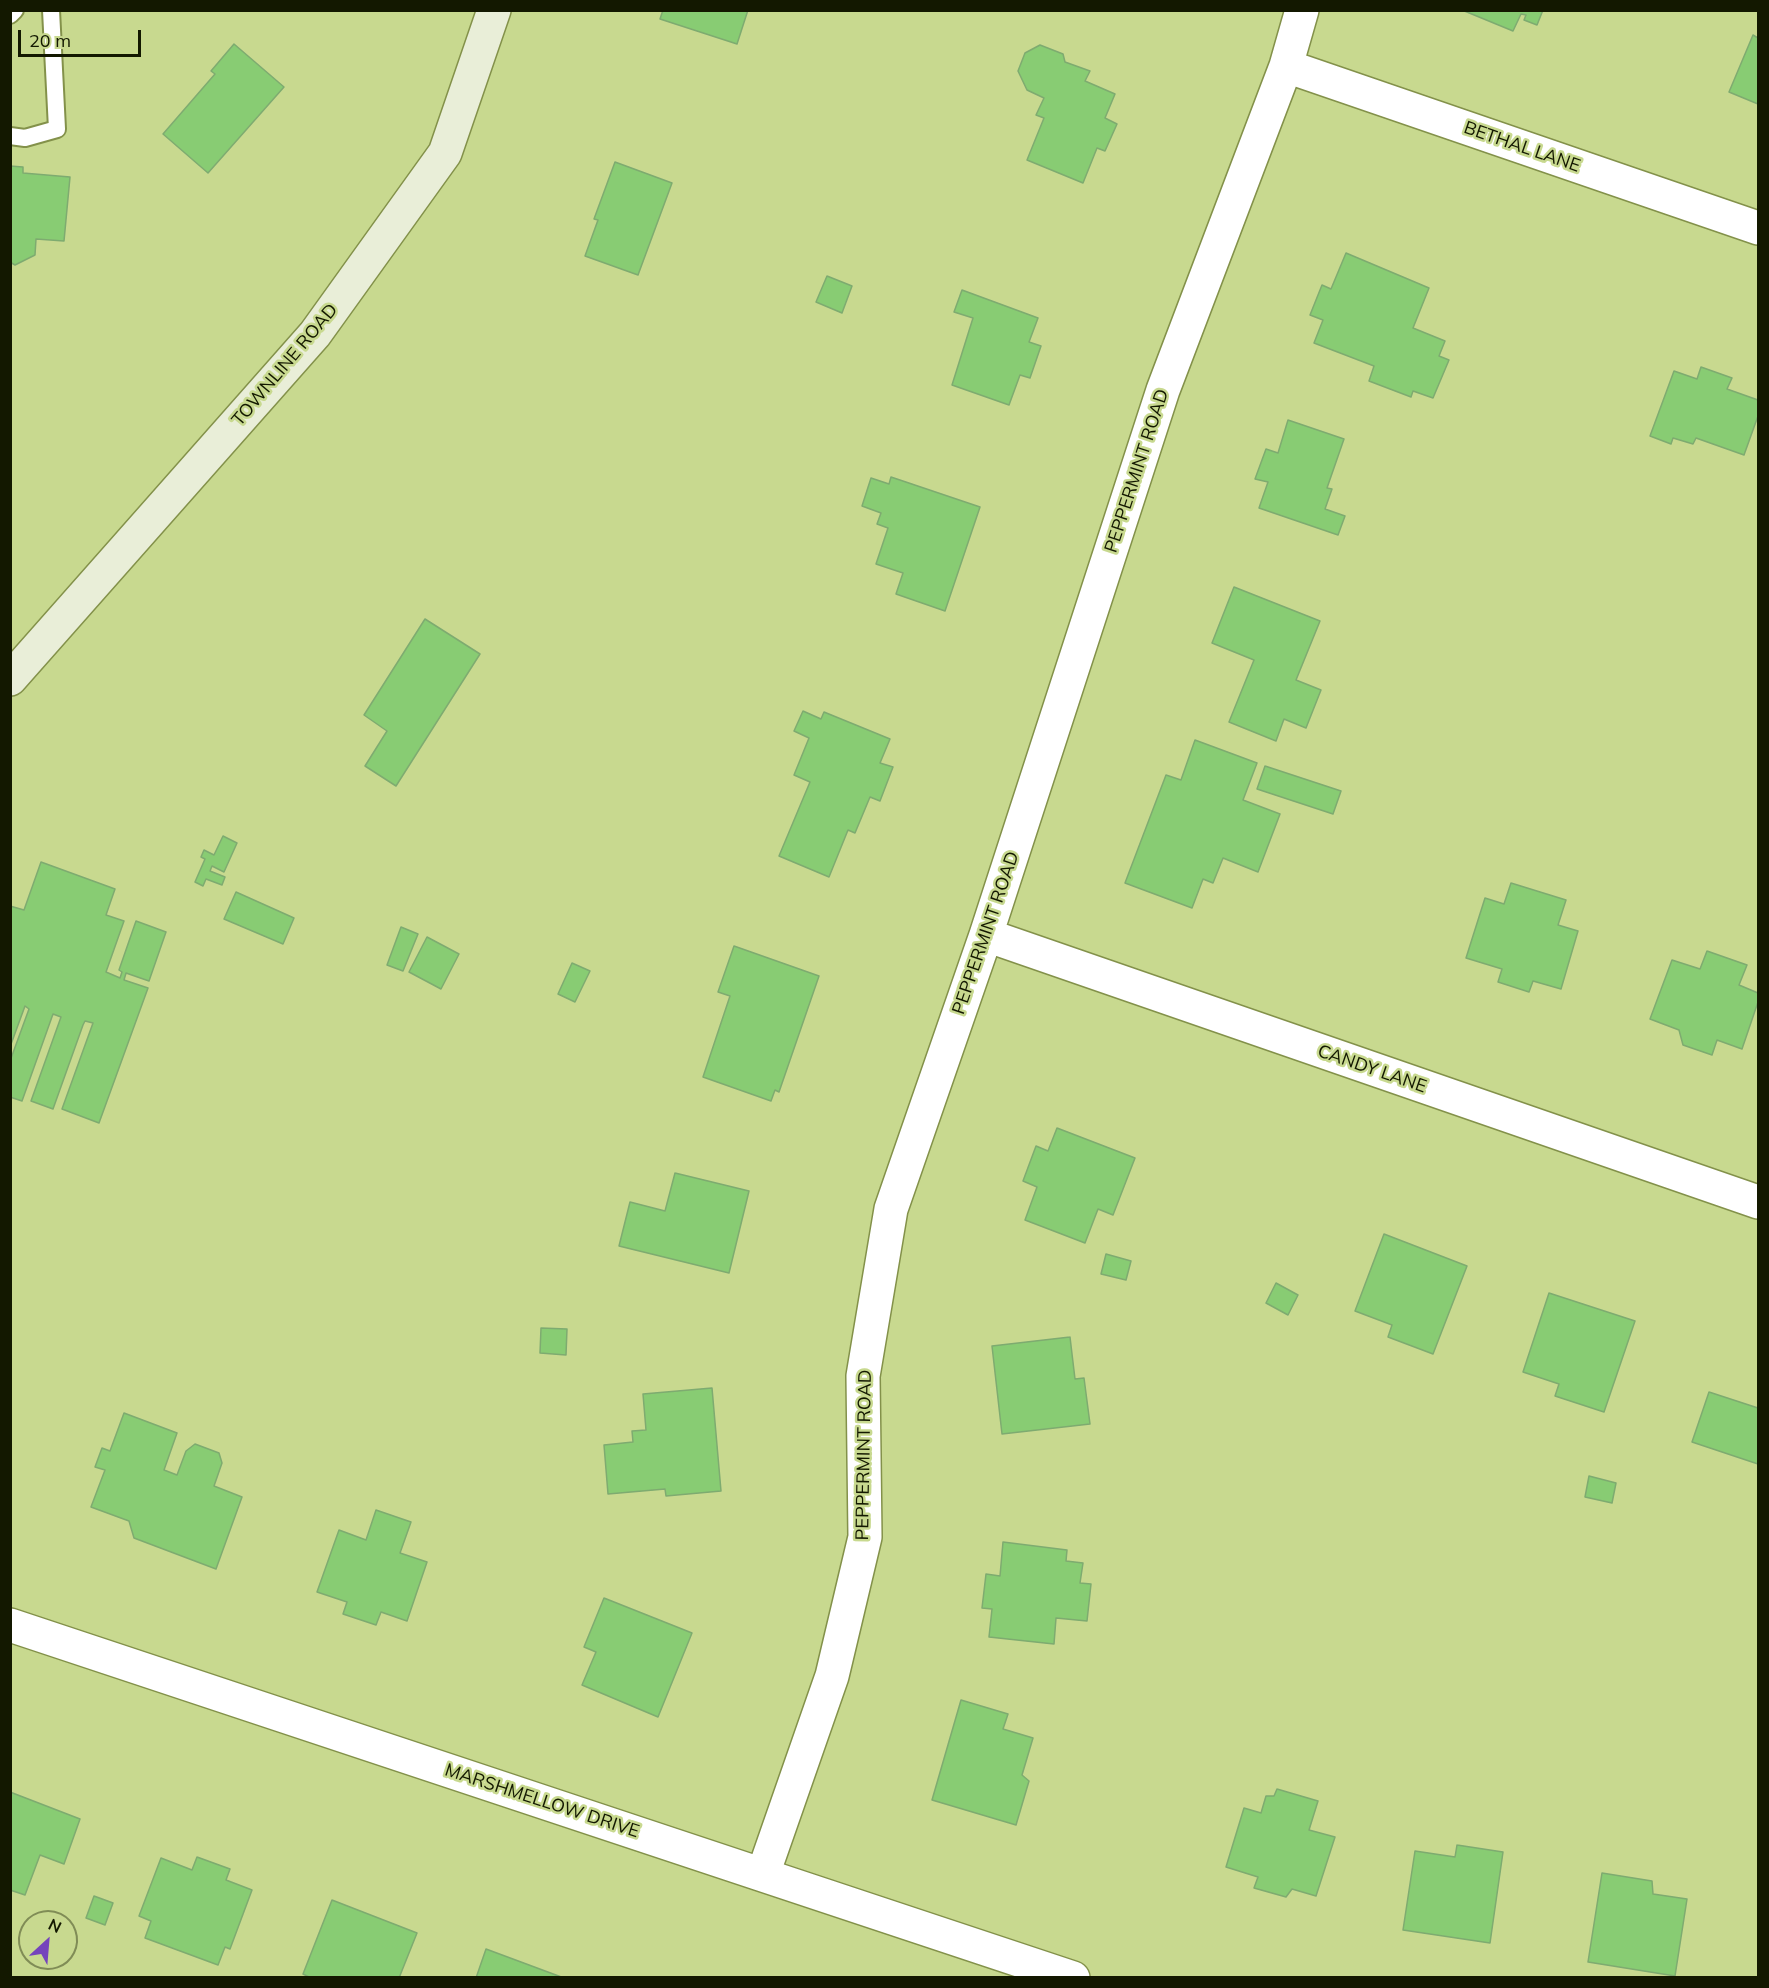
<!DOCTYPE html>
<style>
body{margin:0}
#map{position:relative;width:1769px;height:1988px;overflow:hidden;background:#c8d98f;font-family:Mulish,sans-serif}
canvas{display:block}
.frame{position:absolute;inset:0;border:12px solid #131800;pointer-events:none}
.north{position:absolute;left:18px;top:1910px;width:60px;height:60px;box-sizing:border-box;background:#c8d98f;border:2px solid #808c56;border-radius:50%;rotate:26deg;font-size:16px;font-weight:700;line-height:24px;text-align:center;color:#131800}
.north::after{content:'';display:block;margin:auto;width:21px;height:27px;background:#7544bc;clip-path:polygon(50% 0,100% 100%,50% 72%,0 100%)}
.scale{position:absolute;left:18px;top:30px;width:123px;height:27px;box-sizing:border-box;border:3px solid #131800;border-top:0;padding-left:8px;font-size:18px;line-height:21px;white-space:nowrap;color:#131800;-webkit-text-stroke:4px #c8d98f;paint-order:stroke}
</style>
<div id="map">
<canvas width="1769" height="1988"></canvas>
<div class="frame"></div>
<div class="north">N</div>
<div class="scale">20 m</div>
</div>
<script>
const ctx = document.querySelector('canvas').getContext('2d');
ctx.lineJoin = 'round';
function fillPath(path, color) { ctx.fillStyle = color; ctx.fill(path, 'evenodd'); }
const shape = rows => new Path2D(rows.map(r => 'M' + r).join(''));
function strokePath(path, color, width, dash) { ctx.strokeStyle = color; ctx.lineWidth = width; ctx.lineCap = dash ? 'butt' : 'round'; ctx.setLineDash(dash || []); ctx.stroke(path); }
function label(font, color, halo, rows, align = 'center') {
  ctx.font = font + ' Mulish,sans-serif'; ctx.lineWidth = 5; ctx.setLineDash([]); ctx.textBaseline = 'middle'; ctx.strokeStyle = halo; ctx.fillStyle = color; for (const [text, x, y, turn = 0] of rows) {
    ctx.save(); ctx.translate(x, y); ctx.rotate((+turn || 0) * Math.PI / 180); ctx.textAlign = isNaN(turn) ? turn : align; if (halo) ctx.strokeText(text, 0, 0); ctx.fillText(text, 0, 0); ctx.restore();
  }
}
const building = shape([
 [663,10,748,10,737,44,660,19,663,10],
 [1462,10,1543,10,1537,25,1524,20,1526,15,1521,14,1513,31,1462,10],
 [1753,35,1758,38,1758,104,1729,92,1753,35],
 [234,44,284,87,208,173,163,134,215,74,211,71,234,44],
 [1040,45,1063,54,1065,62,1090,71,1085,81,1115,94,1105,118,1117,124,1105,151,1097,148,1083,183,1027,160,1044,118,1036,115,1044,98,1027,90,1018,71,1025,53,1040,45],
 [615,162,672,183,638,275,585,256,598,220,594,219,615,162],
 [10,166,23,167,23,173,70,177,64,241,36,239,35,255,15,265,10,262,10,166],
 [1346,253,1429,288,1413,328,1445,341,1439,356,1449,360,1433,398,1413,391,1411,397,1369,381,1374,366,1314,343,1323,320,1310,315,1322,285,1331,289,1346,253],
 [827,276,852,286,842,313,816,302,827,276],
 [962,290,1038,318,1029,342,1041,346,1030,378,1020,375,1009,405,952,385,973,318,954,312,962,290],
 [1701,367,1732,378,1727,389,1758,400,1758,416,1744,455,1696,438,1693,444,1673,438,1671,444,1650,436,1674,371,1697,379,1701,367],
 [1288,420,1344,439,1327,488,1332,489,1325,509,1345,516,1338,535,1259,508,1268,482,1255,479,1266,449,1278,453,1288,420],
 [891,477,980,507,945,611,896,594,903,573,876,564,888,528,877,524,881,513,862,506,871,478,889,484,891,477],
 [1234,587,1320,621,1296,680,1321,690,1306,728,1284,719,1276,741,1229,722,1254,660,1212,643,1234,587],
 [425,619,480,654,396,786,365,766,387,731,364,715,425,619],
 [803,711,821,719,824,712,890,739,880,763,893,767,880,801,870,797,855,833,848,830,829,877,779,856,810,782,794,775,809,738,794,731,803,711],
 [1195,740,1257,763,1243,800,1280,814,1258,872,1223,858,1213,883,1203,879,1192,908,1125,883,1166,775,1181,780,1195,740],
 [1265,766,1341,791,1333,814,1257,789,1265,766],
 [223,836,237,843,224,872,212,866,210,871,225,877,222,885,206,879,203,886,195,882,205,859,201,857,204,850,214,855,223,836],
 [41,862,115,889,106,915,124,921,106,972,120,978,122,972,119,970,136,921,166,932,149,981,126,973,124,980,148,988,99,1123,62,1109,93,1023,85,1021,83,1025,53,1109,31,1101,61,1017,53,1014,22,1101,10,1097,10,1061,29,1009,25,1006,10,1047,10,906,24,910,41,862],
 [1511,883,1566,900,1558,925,1578,931,1561,989,1533,981,1529,992,1498,982,1502,969,1466,958,1485,898,1504,904,1511,883],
 [236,892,294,918,283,944,224,919,236,892],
 [401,927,418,934,403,971,387,965,401,927],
 [427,937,459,954,441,989,409,972,427,937],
 [734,946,819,976,779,1092,775,1090,771,1101,703,1077,730,996,718,992,734,946],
 [1707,951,1747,965,1739,985,1758,993,1758,1002,1742,1049,1717,1040,1712,1055,1683,1045,1679,1030,1650,1019,1672,960,1700,969,1707,951],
 [572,963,590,971,575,1002,558,994,572,963],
 [1057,1128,1135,1158,1113,1215,1098,1209,1085,1243,1025,1220,1037,1187,1023,1181,1036,1146,1048,1151,1057,1128],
 [675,1173,749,1191,729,1273,619,1246,630,1202,665,1211,675,1173],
 [1384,1234,1467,1266,1433,1354,1388,1337,1392,1325,1355,1311,1384,1234],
 [1106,1254,1131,1261,1126,1280,1101,1274,1106,1254],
 [1276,1283,1298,1295,1288,1315,1266,1303,1276,1283],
 [1549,1293,1635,1321,1604,1412,1555,1396,1559,1384,1523,1372,1549,1293],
 [541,1328,567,1329,566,1355,540,1353,541,1328],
 [1070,1337,1075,1379,1084,1378,1090,1424,1002,1434,992,1346,1070,1337],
 [712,1388,721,1491,666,1496,665,1489,608,1494,604,1445,633,1442,632,1431,646,1430,643,1394,712,1388],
 [1709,1392,1758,1408,1758,1464,1692,1442,1709,1392],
 [124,1413,177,1433,164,1470,177,1475,186,1451,195,1444,219,1453,222,1463,214,1486,242,1497,216,1569,134,1538,129,1521,91,1507,105,1470,95,1467,102,1448,110,1451,124,1413],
 [1589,1476,1616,1483,1612,1503,1585,1497,1589,1476],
 [376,1510,411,1522,400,1553,427,1562,407,1621,381,1612,376,1625,343,1614,347,1602,317,1592,339,1530,366,1540,376,1510],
 [1003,1542,1067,1550,1066,1561,1083,1563,1080,1583,1091,1584,1087,1621,1056,1618,1054,1644,989,1637,992,1609,982,1608,986,1574,1000,1576,1003,1542],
 [604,1598,692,1633,658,1717,582,1685,596,1652,584,1647,604,1598],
 [961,1700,1008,1714,1003,1729,1033,1738,1022,1775,1029,1781,1016,1825,932,1800,961,1700],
 [1277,1789,1318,1801,1309,1830,1335,1837,1316,1896,1292,1889,1286,1897,1254,1888,1258,1877,1226,1867,1244,1808,1261,1813,1266,1796,1274,1796,1277,1789],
 [10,1792,80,1819,64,1864,40,1855,25,1895,10,1890,10,1792],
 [1457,1845,1503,1852,1490,1943,1403,1930,1415,1851,1455,1857,1457,1845],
 [197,1857,230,1869,226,1880,252,1890,230,1949,225,1947,218,1965,145,1938,151,1921,139,1916,161,1858,192,1870,197,1857],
 [1602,1873,1652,1881,1653,1894,1687,1899,1675,1976,1588,1962,1602,1873],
 [94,1896,113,1903,105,1925,86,1918,94,1896],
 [332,1900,417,1933,399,1978,311,1978,303,1974,332,1900],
 [486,1949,564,1978,476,1978,486,1949]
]);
const service = shape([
 [10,15,15,10],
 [10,136,25,138,57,129,51,10]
]);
const minor = shape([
 [1286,66,1758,228],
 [986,935,1758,1202],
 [10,1625,1073,1978],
 [763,1874,832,1676,865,1537,863,1376,891,1209,986,935,1163,390,1286,66,1302,10]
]);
const secondary = shape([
 [10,679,315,334,445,153,494,10]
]);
const streetNames = [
 ["BETHAL LANE",1522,147,19],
 ["TOWNLINE ROAD",285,365,-50],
 ["PEPPERMINT ROAD",1137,471,-72],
 ["PEPPERMINT ROAD",986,933,-71],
 ["CANDY LANE",1372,1069,19],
 ["PEPPERMINT ROAD",864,1455,-89],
 ["MARSHMELLOW DRIVE",542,1801,18]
];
fillPath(building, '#88cc73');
strokePath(building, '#7eab70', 1.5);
strokePath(service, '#83914a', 20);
strokePath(minor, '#83914a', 36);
strokePath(secondary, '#83914a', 36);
strokePath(service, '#fff', 16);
strokePath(minor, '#fff', 33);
strokePath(secondary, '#e9eed8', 33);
label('18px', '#131800', '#c8d98f', streetNames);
</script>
